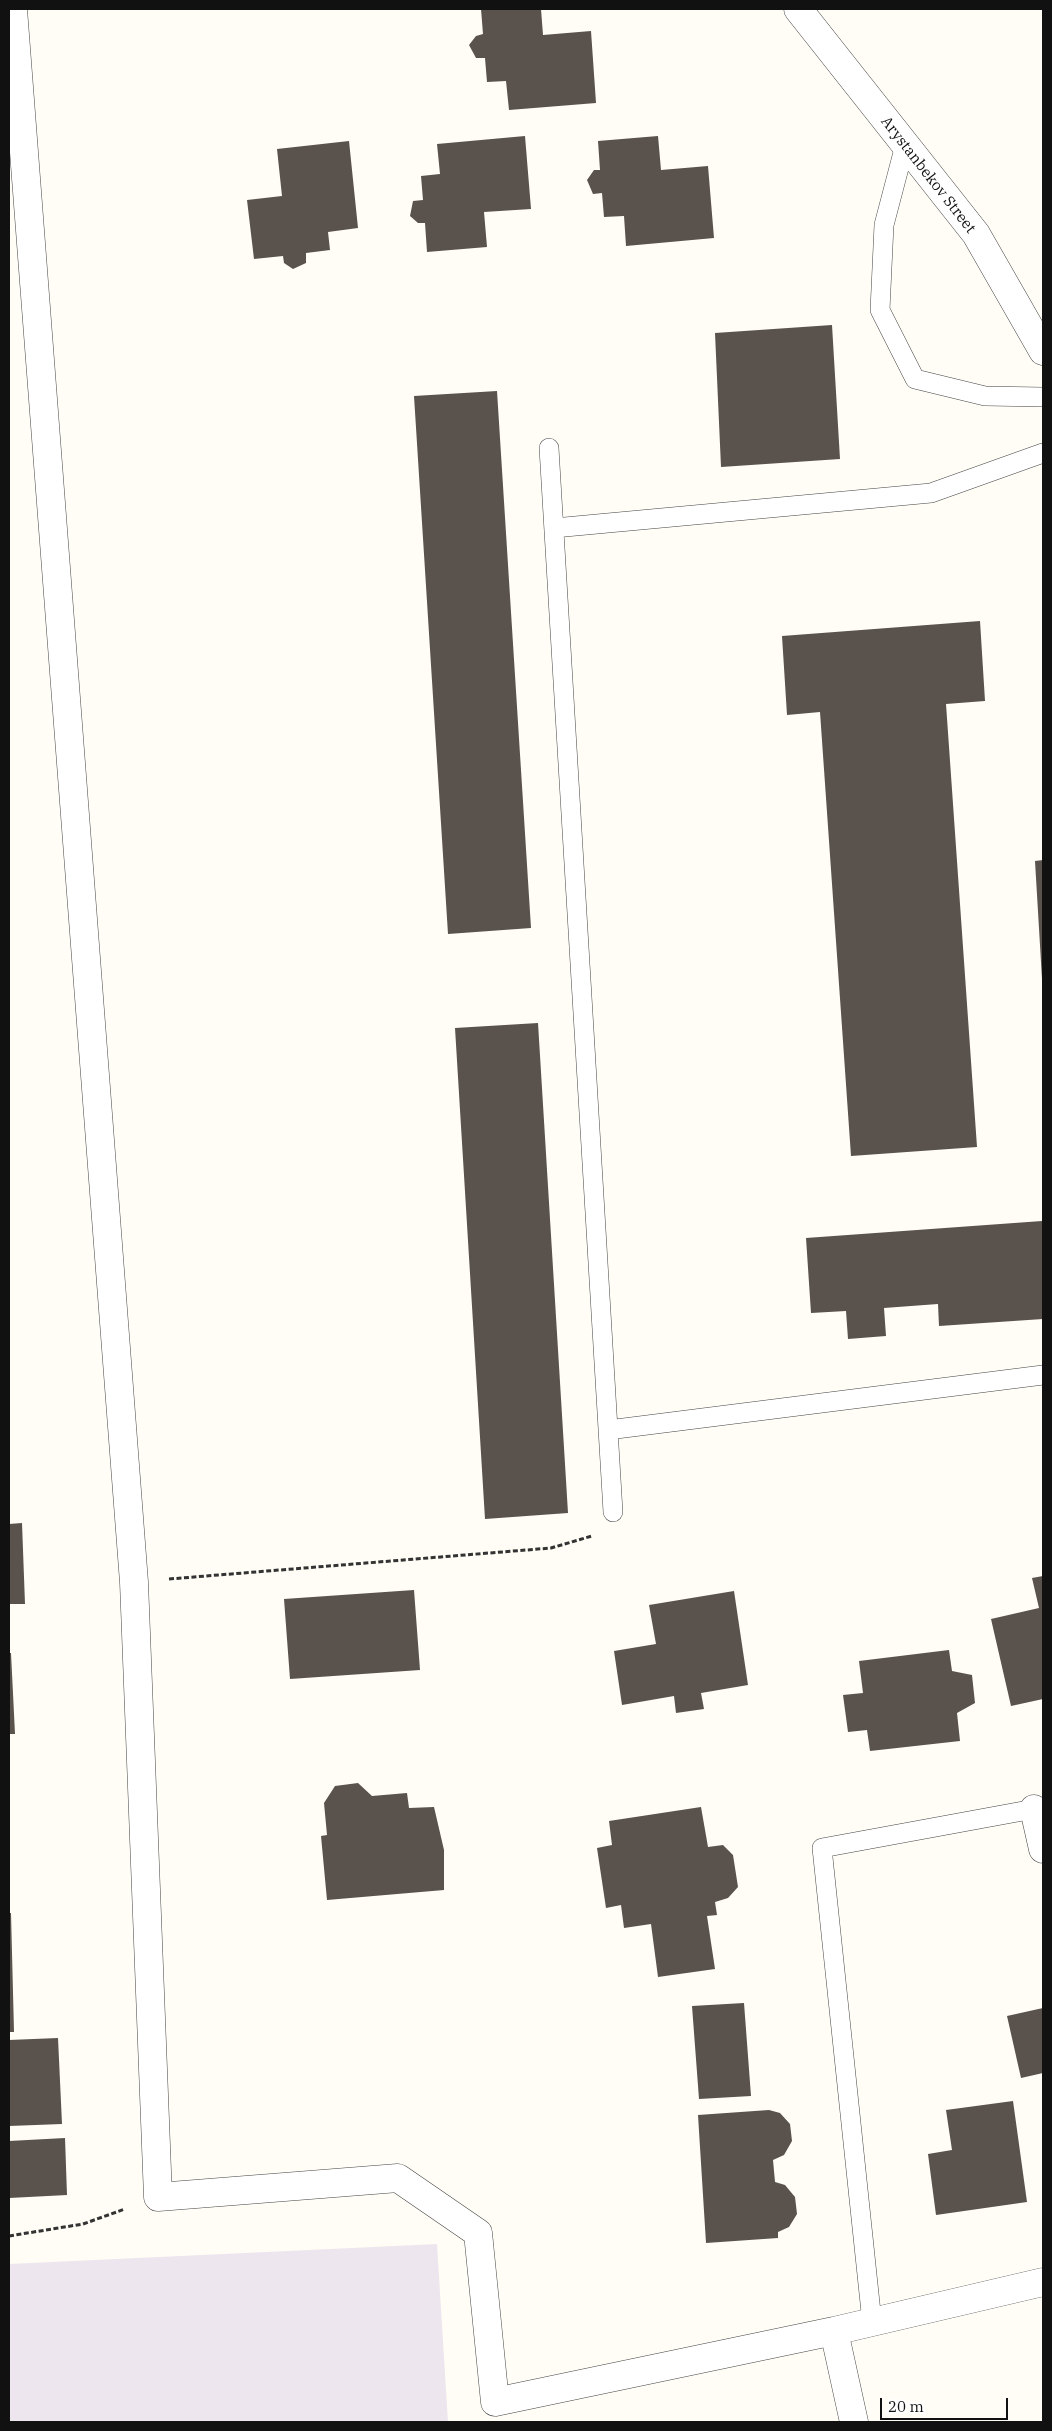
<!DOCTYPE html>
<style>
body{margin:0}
#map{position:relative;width:1052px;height:2431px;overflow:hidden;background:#fffdf5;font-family:"IBM Plex Serif",serif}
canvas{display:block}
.frame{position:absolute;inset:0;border:10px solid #111;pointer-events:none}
.scale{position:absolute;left:880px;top:2398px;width:128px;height:22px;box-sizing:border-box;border:2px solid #111;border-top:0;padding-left:6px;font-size:15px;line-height:18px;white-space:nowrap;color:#111;-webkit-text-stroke:4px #fff;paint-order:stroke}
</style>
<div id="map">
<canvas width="1052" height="2431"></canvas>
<div class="frame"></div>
<div class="scale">20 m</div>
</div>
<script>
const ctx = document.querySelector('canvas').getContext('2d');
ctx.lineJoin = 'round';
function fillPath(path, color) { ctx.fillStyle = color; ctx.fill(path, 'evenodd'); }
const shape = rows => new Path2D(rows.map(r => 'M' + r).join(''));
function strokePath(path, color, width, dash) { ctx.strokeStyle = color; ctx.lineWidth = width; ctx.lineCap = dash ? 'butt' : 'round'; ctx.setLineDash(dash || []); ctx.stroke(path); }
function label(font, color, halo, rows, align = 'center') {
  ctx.font = font + ' "IBM Plex Serif",serif'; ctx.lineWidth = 5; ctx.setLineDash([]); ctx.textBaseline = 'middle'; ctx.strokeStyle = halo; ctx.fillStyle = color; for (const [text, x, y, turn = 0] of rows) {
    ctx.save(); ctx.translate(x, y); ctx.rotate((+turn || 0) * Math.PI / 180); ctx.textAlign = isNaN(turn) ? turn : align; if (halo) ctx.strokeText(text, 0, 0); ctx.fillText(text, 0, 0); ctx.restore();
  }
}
const industrial = shape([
 [437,2244,448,2422,9,2422,9,2264]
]);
const building = shape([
 [481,9,541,9,543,35,591,31,596,103,509,110,506,81,487,82,485,58,476,58,469,45,476,36,483,34],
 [525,136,531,209,484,212,487,247,427,252,425,223,418,223,410,216,413,201,423,200,421,176,440,174,437,144],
 [658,136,661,170,708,166,714,238,626,246,624,216,604,217,602,193,593,194,587,180,594,170,600,170,598,141],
 [349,141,358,228,328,232,330,250,306,253,306,263,293,269,284,263,283,256,254,259,247,200,282,196,277,149],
 [832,325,840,459,721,467,715,333],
 [497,391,531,928,448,934,414,396],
 [980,621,985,701,946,704,977,1147,851,1156,820,712,787,715,782,636],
 [1043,860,1043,978,1042,979,1035,861],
 [538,1023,568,1513,485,1519,455,1028],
 [1042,1221,1043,1319,939,1326,938,1304,884,1308,886,1336,848,1339,846,1311,811,1313,806,1238],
 [22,1523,25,1604,9,1604,9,1524],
 [1043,1576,1043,1699,1011,1706,991,1619,1039,1608,1032,1578],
 [414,1590,420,1670,290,1679,284,1599],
 [734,1591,748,1685,701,1693,704,1709,676,1713,674,1696,622,1705,614,1651,656,1644,649,1605],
 [949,1650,952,1671,972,1675,975,1703,957,1713,960,1741,870,1751,867,1730,848,1732,843,1695,863,1693,859,1661],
 [9,1653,11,1653,15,1734,9,1734],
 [358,1783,372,1796,407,1793,409,1808,434,1807,444,1850,444,1890,327,1900,321,1836,327,1835,324,1803,335,1786],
 [701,1807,708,1847,723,1845,733,1855,738,1887,728,1898,715,1902,717,1915,707,1916,715,1969,658,1977,651,1924,624,1928,621,1905,606,1908,597,1848,612,1845,609,1821],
 [9,1913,11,1913,14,2032,9,2032],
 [744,2003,751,2096,699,2099,692,2006],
 [1043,2008,1043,2073,1021,2078,1007,2016],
 [58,2038,62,2124,9,2126,9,2040],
 [1013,2101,1027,2202,936,2215,928,2154,952,2150,946,2110],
 [769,2110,780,2113,790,2124,792,2141,784,2155,773,2160,775,2182,785,2185,795,2197,797,2214,789,2227,778,2232,778,2238,706,2243,698,2115],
 [65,2138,67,2195,9,2198,9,2141]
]);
const path = shape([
 [169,1579,551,1548,592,1536],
 [9,2236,83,2224,125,2209]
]);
const service = shape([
 [905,145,884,225,880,310,915,379,985,396,1043,397],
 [549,448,613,1512],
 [554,528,931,493,1043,453],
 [608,1430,1043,1375],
 [872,2322,822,1848,1034,1809]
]);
const minor = shape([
 [13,9,134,1582,158,2197,398,2178,478,2233,495,2402,834,2331,1043,2282],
 [1034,1809,1043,1849],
 [834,2331,854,2422]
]);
const tertiary = shape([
 [798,9,976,234,1043,351]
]);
const streetNames = [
 ["Arystanbekov Street",928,175,52]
];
fillPath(industrial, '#eee6ef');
fillPath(building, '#5a524d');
strokePath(service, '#444', 20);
strokePath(minor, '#444', 29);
strokePath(tertiary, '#444', 29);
strokePath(path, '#333', 3, [5, 2.5]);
strokePath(service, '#fff', 19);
strokePath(minor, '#fff', 28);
strokePath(tertiary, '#fff', 28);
label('15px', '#111', '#fff', streetNames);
</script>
